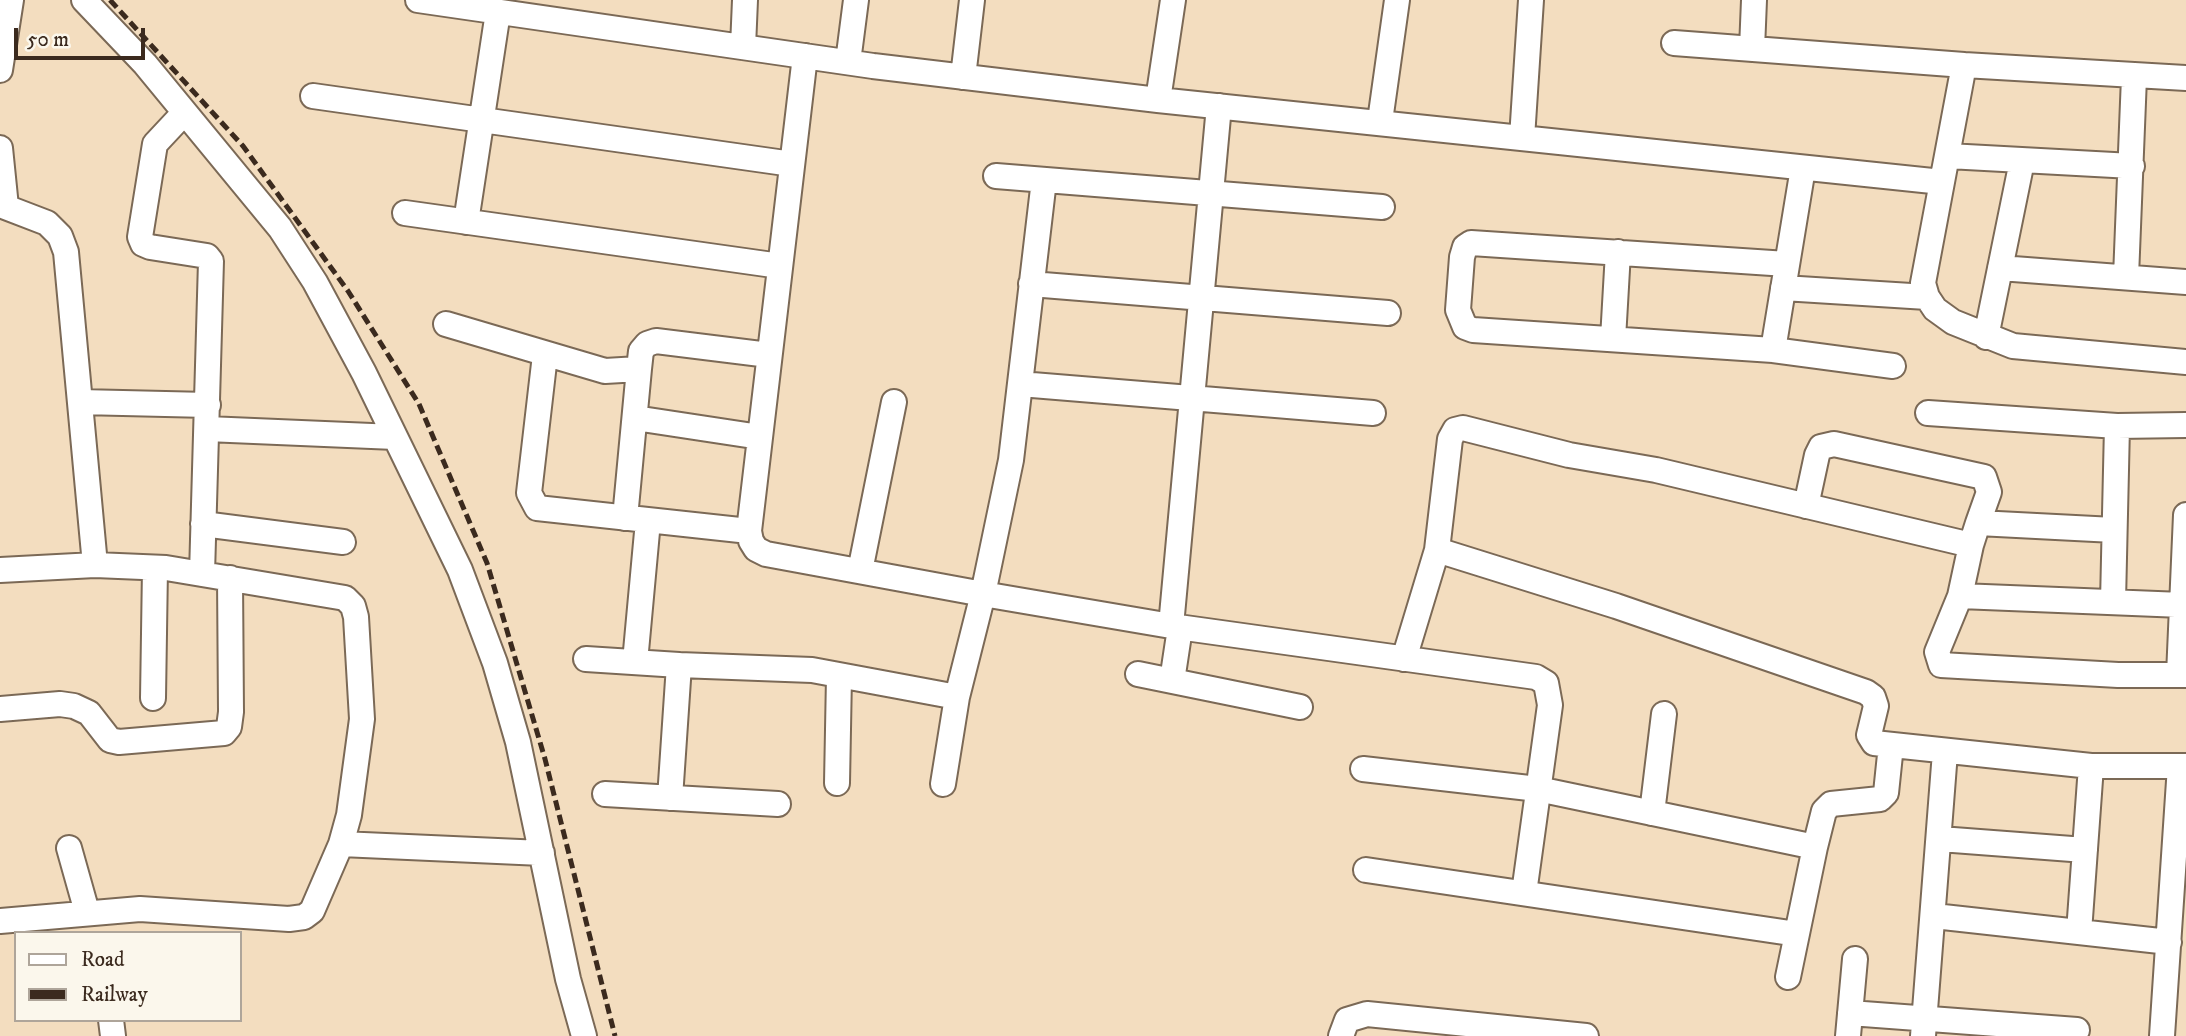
<!DOCTYPE html>
<style>
body{margin:0}
#map{position:relative;width:2186px;height:1036px;overflow:hidden;background:#f3ddbf;font-family:"IM FELL DW Pica",serif}
canvas{display:block}
.legend{position:absolute;left:14px;top:931px;width:228px;height:91px;box-sizing:border-box;background:#fbf7ec;border:2px solid #aea59a;margin:0;padding:9px 12px;list-style:none;font-size:21px;color:#3b2a1e}
.legend li{display:flex;align-items:center;gap:14px;height:35px}
.legend b{width:35px;border:2px solid #aea59a}
.scale{position:absolute;left:14px;top:28px;width:131px;height:32px;box-sizing:border-box;border:4px solid #3b2a1e;border-top:0;padding-left:9px;font-size:21px;line-height:24px;white-space:nowrap;color:#3b2a1e;-webkit-text-stroke:5px #fbf7ec;paint-order:stroke}
</style>
<div id="map">
<canvas width="2186" height="1036"></canvas>
<ul class="legend">
<li><b style="height:9px;background:#fff"></b>Road</li>
<li><b style="height:9px;background:#3b2a1e"></b>Railway</li>
</ul>
<div class="scale">50 m</div>
</div>
<script>
const ctx = document.querySelector('canvas').getContext('2d');
ctx.lineJoin = 'round';
const shape = rows => new Path2D(rows.map(r => 'M' + r).join(''));
function strokePath(path, color, width, dash) { ctx.strokeStyle = color; ctx.lineWidth = width; ctx.lineCap = dash ? 'butt' : 'round'; ctx.setLineDash(dash || []); ctx.stroke(path); }
const minor = shape([
 [84,0,145,64,280,228,315,282,364,373,460,570,495,663,518,742,568,979,584,1036],
 [418,0,873,66,1158,100,1942,182,1964,65,2186,78],
 [1674,43,1964,65],
 [743,47,745,0],
 [1752,49,1754,0],
 [805,56,749,531,751,541,756,549,766,554,983,594,1011,460,1044,180],
 [848,62,856,0],
 [0,70,11,0],
 [963,77,972,0],
 [313,96,792,164],
 [1158,100,1173,0],
 [1219,106,1171,626,1536,677,1546,683,1550,705,1524,893],
 [184,113,155,144,140,237,143,244,150,247,207,256,211,261,202,574],
 [1380,121,1397,0],
 [1522,138,1531,0],
 [0,148,6,207],
 [1948,156,2132,166],
 [996,176,1382,207],
 [1942,182,1923,283,1927,297,1935,309,1953,322,2013,346,2186,362],
 [0,205,47,223,60,236,66,252,95,565],
 [405,213,780,266],
 [466,222,498,12],
 [1787,264,1471,243,1465,247,1462,257,1458,310,1465,327,1473,330,1773,350,1893,366],
 [2000,268,2186,282],
 [2126,277,2134,77],
 [1031,284,1388,313],
 [1783,288,1927,297],
 [446,324,605,371,639,369,641,351,647,344,656,341,769,355],
 [1986,337,2022,161],
 [1613,339,1618,252],
 [1773,350,1803,168],
 [545,355,529,493,537,508,749,531],
 [1020,384,1373,413],
 [80,402,208,405],
 [1928,413,2117,426,2186,425],
 [635,418,760,437],
 [207,429,395,437],
 [1806,506,1817,455,1821,447,1834,444,1984,477,1989,492,1978,523],
 [625,518,639,369],
 [203,524,343,542],
 [2114,530,1978,523,1971,545,1656,470,1569,455,1463,428,1455,430,1450,439,1437,550,1616,606,1866,692,1873,697,1876,706,1869,735,1874,743,2091,766,2186,766],
 [1971,545,1960,596,1937,652,1941,665,2118,675,2186,675],
 [0,570,95,565,166,568,345,598,353,606,356,617,362,719,349,815,341,844,312,911,304,917,289,919,140,909,0,921],
 [860,571,894,402],
 [1960,596,2182,605],
 [2113,602,2117,426],
 [586,659,679,665],
 [1404,659,1437,550],
 [635,662,648,521],
 [1138,674,1300,707],
 [2179,675,2186,515],
 [1172,681,1180,628],
 [153,698,155,568],
 [0,709,60,704,74,706,89,713,110,740,119,742,224,733,229,727,231,712,230,578],
 [1363,769,1538,789,1815,847,1824,811,1831,804,1880,799,1886,793,1891,745],
 [837,783,839,676],
 [943,784,957,697],
 [605,794,778,804],
 [670,798,679,665,812,670,957,697,983,594,1171,626],
 [1652,813,1664,714],
 [1940,839,2085,850],
 [341,844,542,853],
 [69,848,87,912],
 [1366,870,1797,934],
 [1934,916,2169,942],
 [2079,932,2091,766],
 [1788,977,1815,847],
 [1850,1013,2077,1030],
 [111,1020,113,1036],
 [1341,1036,1347,1020,1367,1014,1586,1036],
 [1848,1036,1855,959],
 [1923,1036,1945,752],
 [2162,1036,2180,766]
]);
const rail = shape([
 [110,0,243,146,348,291,419,404,487,563,545,759,615,1036]
]);
strokePath(minor, '#7b6956', 28);
strokePath(minor, '#fff', 24);
strokePath(rail, '#3b2a1e', 5, [10, 5]);
</script>
